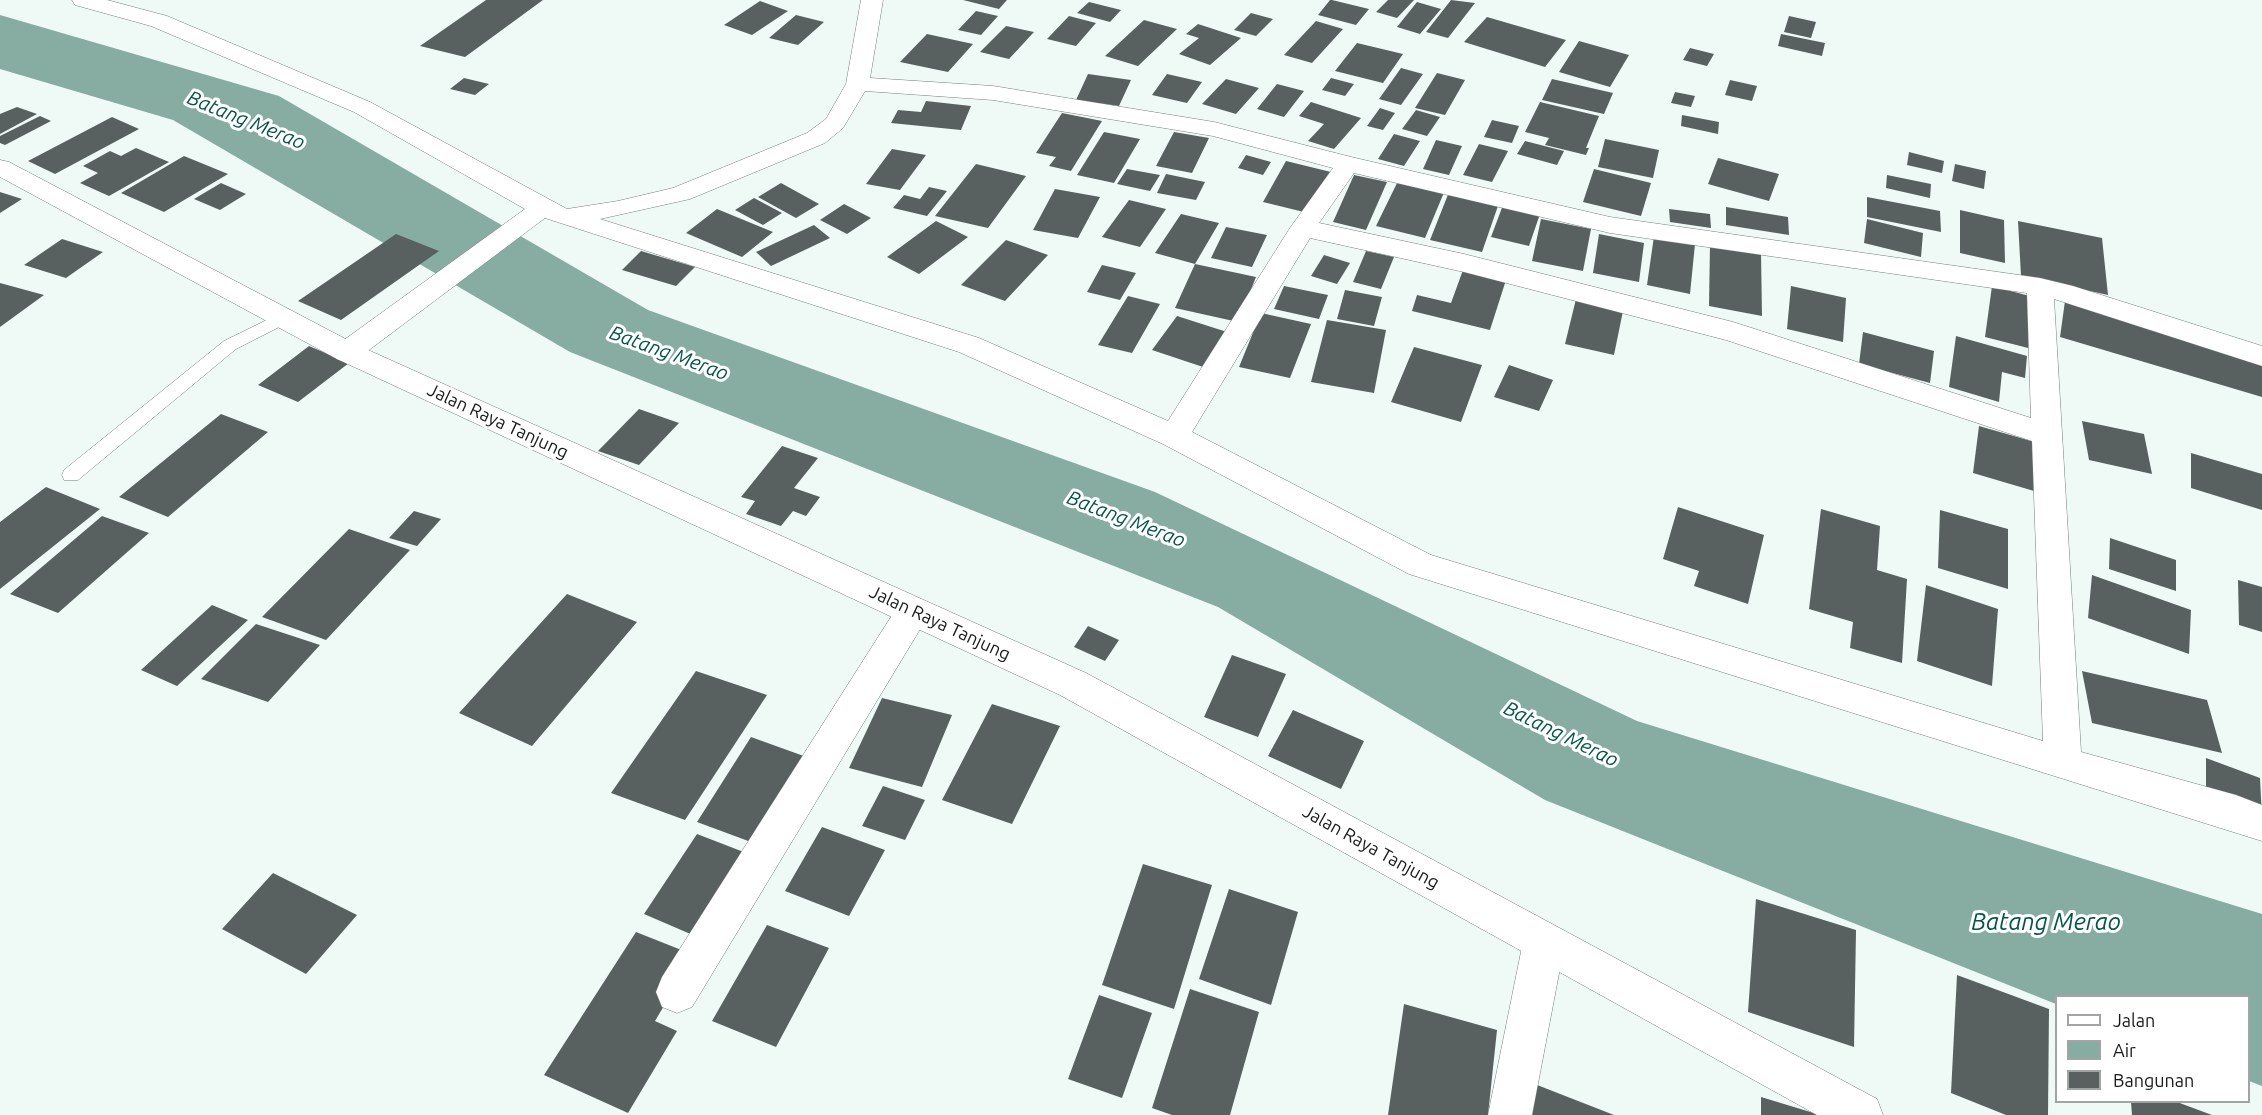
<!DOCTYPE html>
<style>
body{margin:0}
#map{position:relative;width:2262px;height:1115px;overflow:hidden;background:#effaf7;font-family:Ubuntu,sans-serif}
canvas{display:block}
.legend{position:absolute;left:2055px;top:995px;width:195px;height:108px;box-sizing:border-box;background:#fff;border:2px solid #a2a3a3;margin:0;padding:8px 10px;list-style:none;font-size:18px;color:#161a19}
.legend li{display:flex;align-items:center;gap:12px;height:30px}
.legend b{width:30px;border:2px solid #a2a3a3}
</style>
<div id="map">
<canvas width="2262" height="1115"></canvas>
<ul class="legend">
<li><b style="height:8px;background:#fff"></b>Jalan</li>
<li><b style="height:16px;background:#87aca2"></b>Air</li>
<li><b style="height:16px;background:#58615f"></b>Bangunan</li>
</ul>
</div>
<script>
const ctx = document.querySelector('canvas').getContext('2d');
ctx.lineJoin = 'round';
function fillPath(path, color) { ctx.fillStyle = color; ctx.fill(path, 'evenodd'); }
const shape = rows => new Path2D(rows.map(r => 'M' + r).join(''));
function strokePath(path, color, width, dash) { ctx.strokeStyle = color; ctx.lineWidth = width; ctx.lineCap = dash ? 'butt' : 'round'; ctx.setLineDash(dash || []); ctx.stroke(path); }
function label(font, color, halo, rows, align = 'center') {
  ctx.font = font + ' Ubuntu,sans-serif'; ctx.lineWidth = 6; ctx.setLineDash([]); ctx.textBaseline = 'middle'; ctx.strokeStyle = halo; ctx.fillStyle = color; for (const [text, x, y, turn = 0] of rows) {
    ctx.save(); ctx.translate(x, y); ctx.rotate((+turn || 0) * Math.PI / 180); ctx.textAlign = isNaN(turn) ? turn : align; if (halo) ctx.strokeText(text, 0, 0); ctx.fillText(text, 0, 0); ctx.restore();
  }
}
const water = shape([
 [0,15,279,96,648,310,1155,492,1637,721,2262,914,2262,1086,2249,1081,2248,996,2056,996,2056,1004,1545,800,1218,607,570,352,173,120,0,69]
]);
const building = shape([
 [486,0,543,0,465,57,420,46],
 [963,0,1007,0,999,9],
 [1330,0,1332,0,1369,9,1356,25,1318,15],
 [1388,0,1414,0,1397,18,1376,12],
 [1451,0,1475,3,1448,38,1426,32],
 [760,1,788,11,752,35,724,25],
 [1089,2,1121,10,1110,22,1077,13],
 [1417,2,1441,9,1420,34,1397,27],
 [976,11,998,16,981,35,958,30],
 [1251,13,1273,19,1256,36,1234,30],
 [796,15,824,22,798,45,769,38],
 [1069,16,1096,23,1076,46,1047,39],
 [1789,16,1816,22,1811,38,1784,32],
 [1487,17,1566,40,1545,67,1464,42],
 [1144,20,1177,29,1138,66,1105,56],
 [1316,21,1343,29,1312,63,1284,55],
 [1198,24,1241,38,1210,65,1179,54,1199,38,1186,34],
 [1006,26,1034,32,1009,59,980,52],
 [927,34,973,44,948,72,900,62],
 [1781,34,1825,43,1822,56,1778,46],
 [1579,41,1629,55,1610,87,1559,72],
 [1357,43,1403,54,1383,83,1335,71],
 [1690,48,1714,54,1707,66,1683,60],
 [1401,68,1423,74,1401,105,1379,99],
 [1437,73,1465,80,1445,115,1415,108],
 [1088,74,1131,80,1119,106,1076,100],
 [1167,74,1202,82,1187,103,1152,95],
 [464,78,489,84,475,95,450,89],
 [1331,78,1354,84,1345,96,1322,90],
 [1226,79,1259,88,1236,114,1202,104],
 [1552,79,1613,93,1604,114,1542,100],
 [1730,80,1757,86,1752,101,1725,95],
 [1277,84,1304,91,1284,117,1257,109],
 [1675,92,1695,96,1691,107,1671,103],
 [926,101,971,106,961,130,891,123,898,110,921,112],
 [1311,102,1361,118,1334,149,1308,141,1324,124,1299,116],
 [1540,102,1599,116,1586,148,1589,148,1586,155,1545,145,1549,138,1525,132],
 [17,107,37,114,0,134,0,114],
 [1380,108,1395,113,1383,130,1367,126],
 [1416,110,1440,117,1427,136,1402,129],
 [1062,113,1102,121,1071,171,1049,166,1056,157,1036,153],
 [1682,115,1719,122,1718,134,1681,126],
 [40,116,51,121,5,145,0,143,0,136],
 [112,117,139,129,55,174,28,161],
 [1492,120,1519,126,1512,143,1484,137],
 [1104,132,1140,139,1114,183,1077,175],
 [1174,132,1209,138,1192,173,1156,166],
 [1394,134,1420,141,1404,166,1378,159],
 [1605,139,1659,150,1653,178,1598,167],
 [1436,140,1462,146,1449,175,1423,169],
 [1525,141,1564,151,1557,165,1517,154],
 [1479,144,1508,151,1492,182,1463,175],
 [136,148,169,162,109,196,80,183,98,173,83,166,110,151,121,156],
 [892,149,926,155,900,190,866,184],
 [1909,152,1944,161,1942,173,1907,165],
 [1246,155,1271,162,1263,175,1238,168],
 [184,156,228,174,164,212,121,193],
 [1718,158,1779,174,1769,201,1708,184],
 [1286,161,1331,172,1308,213,1263,202],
 [976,164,1026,176,988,228,935,216],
 [1955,164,1986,171,1984,189,1952,181],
 [1127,169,1160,175,1150,191,1117,184],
 [1594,169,1651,183,1641,216,1583,202],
 [1166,174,1205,182,1196,200,1157,193],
 [1354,175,1387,182,1366,230,1333,222],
 [1887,175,1931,184,1930,198,1886,188],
 [1399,179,1445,190,1425,238,1376,226],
 [221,183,246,194,220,210,194,199],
 [781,183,819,204,796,218,758,197],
 [929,187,947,191,927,216,893,208,904,195,920,199],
 [1055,189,1100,197,1078,238,1033,230],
 [0,192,22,199,0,213],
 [1449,192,1499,203,1482,252,1430,240],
 [1867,197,1940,211,1941,232,1867,217],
 [754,198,782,213,763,225,735,210],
 [1129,200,1166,209,1140,247,1102,237],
 [844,204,871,218,847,234,820,220],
 [1503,205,1540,214,1529,246,1491,237],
 [1726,207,1788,217,1789,235,1726,225],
 [717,209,773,232,742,257,686,233],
 [1669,209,1710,214,1711,228,1670,222],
 [1960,210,2004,220,2005,263,1960,253],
 [1181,214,1219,223,1195,264,1155,253],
 [1541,219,1591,229,1583,271,1532,261],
 [1867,219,1923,233,1921,257,1864,243],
 [936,221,968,237,919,274,887,257],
 [2018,221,2102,238,2108,295,2021,276],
 [814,225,830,238,771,266,756,252],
 [1226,227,1267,235,1252,267,1211,258],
 [396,234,439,251,341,320,298,301],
 [1599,234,1644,243,1639,282,1593,273],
 [1654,236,1695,244,1690,294,1647,285],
 [62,239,103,252,66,278,24,265],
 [1006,240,1048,255,1005,301,961,285],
 [1710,244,1761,253,1762,316,1709,306],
 [641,251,695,267,676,286,622,270],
 [1366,251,1394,257,1381,289,1353,282],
 [1324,255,1350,263,1337,284,1311,276],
 [1195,264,1256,277,1238,322,1175,308],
 [1102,265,1136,273,1120,300,1087,292],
 [1463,270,1506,280,1490,330,1412,311,1417,295,1451,303],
 [0,283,44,295,0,327],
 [1284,286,1328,295,1319,319,1274,309],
 [1791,286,1846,298,1843,342,1787,329],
 [1992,286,2037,298,2032,349,1985,337],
 [1345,290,1382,297,1374,326,1337,319],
 [1577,295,1624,306,1614,355,1565,344],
 [1128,296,1160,304,1132,353,1098,345],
 [2065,301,2262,358,2262,397,2060,337],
 [1261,313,1311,324,1290,378,1239,367],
 [1177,316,1227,332,1203,367,1152,350],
 [1327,320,1386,330,1374,393,1311,382],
 [1863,332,1934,351,1930,383,1859,364],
 [1956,336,2027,356,2025,378,2002,372,1999,402,1949,387],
 [309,346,349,363,298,402,258,385],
 [1414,347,1482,365,1461,422,1391,402],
 [1509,365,1553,380,1539,411,1494,397],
 [639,409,679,423,639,465,598,451],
 [221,414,268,432,168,517,119,497],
 [2082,421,2144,434,2152,474,2089,460],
 [1979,426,2038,443,2034,491,1973,473],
 [782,446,818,458,794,488,820,497,806,516,793,511,781,526,746,514,755,501,741,497],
 [2191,453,2262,474,2262,510,2191,488],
 [46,487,100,509,0,589,0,522],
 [1678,507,1764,535,1748,604,1694,586,1699,571,1663,559],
 [1821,509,1880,526,1877,570,1907,579,1902,663,1850,648,1853,622,1809,609],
 [1940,510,2008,529,2008,589,1938,568],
 [414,511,441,519,417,546,389,538],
 [102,516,149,533,58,613,10,594],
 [349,529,410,550,326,640,262,617],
 [2110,538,2176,560,2176,591,2109,569],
 [2092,575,2191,610,2189,654,2088,618],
 [2238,580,2262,587,2262,632,2239,625],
 [1926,585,1998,609,1992,686,1917,661],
 [567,594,637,622,532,746,459,713],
 [212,605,248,620,177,686,141,670],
 [256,624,320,645,268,702,201,679],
 [1088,626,1119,640,1105,661,1074,647],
 [1232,655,1286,674,1258,737,1204,717],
 [696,671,767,695,685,820,611,793],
 [2082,671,2207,700,2222,753,2092,723],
 [882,698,952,715,922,787,849,768],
 [992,704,1060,726,1012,824,942,800],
 [1293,710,1364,741,1341,789,1268,756],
 [751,737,812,759,759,845,697,822],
 [2206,758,2260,778,2262,819,2206,798],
 [883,786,925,800,905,840,862,826],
 [822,827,885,850,849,916,785,891],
 [697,834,754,856,702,939,644,914],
 [1143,864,1212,885,1174,1009,1102,985],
 [273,873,357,915,306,974,222,929],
 [1229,889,1298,912,1271,1005,1199,979],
 [1756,899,1856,930,1854,1047,1748,1012],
 [767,925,829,948,776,1047,712,1021],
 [636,932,694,955,655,1021,677,1031,628,1113,544,1075],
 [1957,975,2049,1009,2048,1115,2006,1115,1951,1093],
 [1190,989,1259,1012,1230,1115,1172,1115,1152,1108],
 [1099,995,1152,1013,1122,1098,1068,1079],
 [1404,1004,1497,1030,1488,1115,1388,1115],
 [1532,1083,1614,1115,1527,1115],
 [1761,1097,1817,1114,1816,1115,1761,1115],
 [2131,1102,2177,1102,2212,1115,2132,1115]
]);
const service = shape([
 [283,312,291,318,289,322,236,349,78,480,64,480,62,475,64,470,224,341,283,312]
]);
const minor = shape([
 [72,0,107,0,167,16,370,102,567,209,618,201,673,188,807,133,826,119,846,84,861,0,883,0,870,78,993,86,1214,122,1351,157,1610,217,2040,278,2073,286,2262,346,2262,366,2054,299,2081,752,2236,795,2262,805,2262,841,1409,574,1163,444,959,352,545,218,357,359,347,362,337,359,333,352,337,345,525,209,354,112,151,26,75,5,72,0],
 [865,91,993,100,1213,136,1333,168,1290,228,1168,421,979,338,600,219,690,199,825,143,843,128,865,91],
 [1354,173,1610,233,2027,293,2031,418,1733,322,1464,254,1319,223,1354,173],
 [1310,238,1464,272,1726,340,2032,441,2043,741,1431,555,1192,432,1310,238],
 [913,597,925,601,930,611,925,621,692,1007,677,1013,662,1007,656,992,662,977,901,601,913,597],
 [1544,922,1559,928,1565,942,1532,1115,1488,1115,1523,942,1529,928,1544,922]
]);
const tertiary = shape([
 [0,160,9,162,357,345,1086,673,1877,1099,1883,1115,1817,1115,1060,695,337,359,0,177,0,160]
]);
const streetNames = [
 ["Jalan Raya Tanjung",498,421,25],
 ["Jalan Raya Tanjung",940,623,25],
 ["Jalan Raya Tanjung",1371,847,29]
];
const waterNames = [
 ["Batang Merao",246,120,22],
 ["Batang Merao",669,353,20],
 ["Batang Merao",1126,519,21],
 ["Batang Merao",1561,734,26]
];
const nearWaternames = [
 ["Batang Merao",2046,922]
];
fillPath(water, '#87aca2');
fillPath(building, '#58615f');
strokePath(service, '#757e7b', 1);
strokePath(minor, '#757e7b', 1);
strokePath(tertiary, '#757e7b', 1);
fillPath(service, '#fff');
fillPath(minor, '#fff');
fillPath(tertiary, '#fff');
label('18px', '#161a19', '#fff', streetNames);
label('italic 20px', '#065547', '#fff', waterNames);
label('italic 24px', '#065547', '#fff', nearWaternames);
</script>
